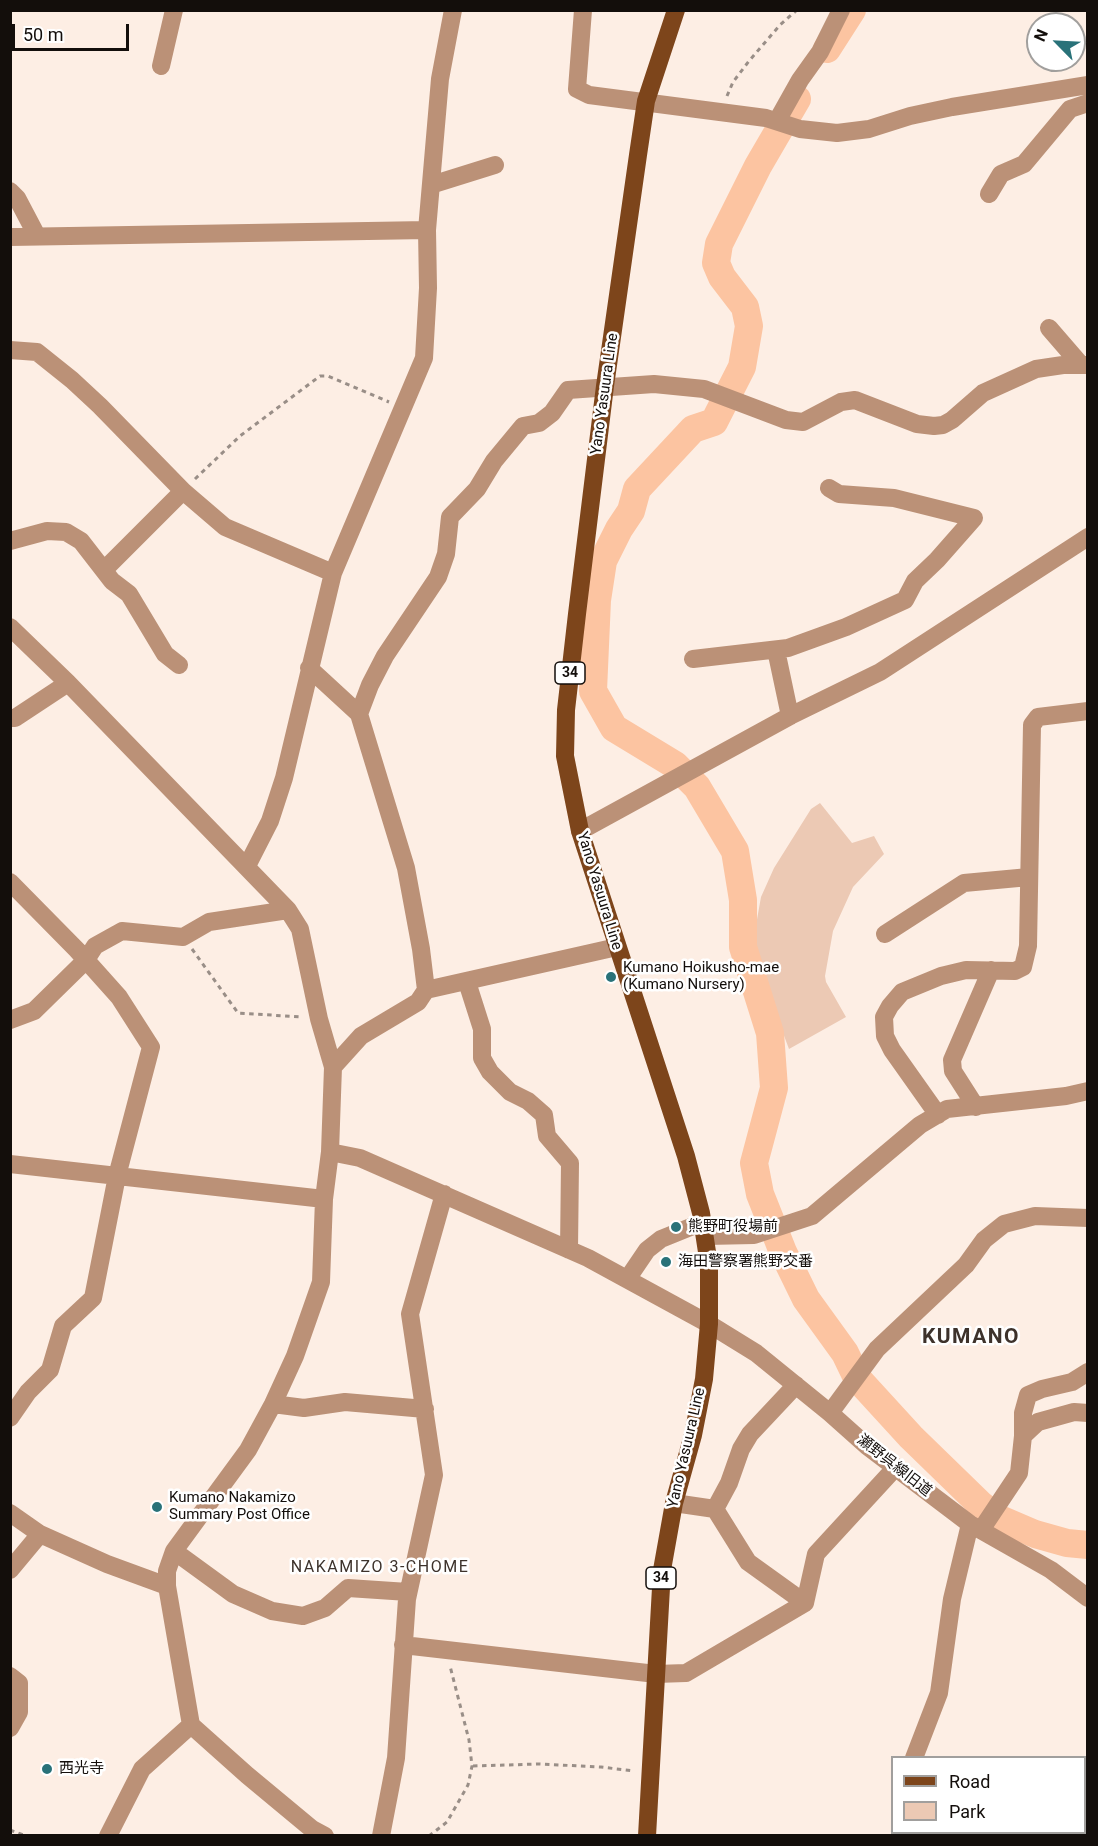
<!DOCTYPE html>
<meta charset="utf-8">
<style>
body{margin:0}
#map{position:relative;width:1098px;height:1846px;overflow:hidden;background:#fdeee4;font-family:Roboto,sans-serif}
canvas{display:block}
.frame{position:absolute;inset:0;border:12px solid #130e0b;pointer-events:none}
.legend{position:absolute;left:891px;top:1756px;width:195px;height:78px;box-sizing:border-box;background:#fff;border:2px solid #a19f9d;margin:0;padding:8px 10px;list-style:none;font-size:18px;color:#130e0b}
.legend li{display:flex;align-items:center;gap:12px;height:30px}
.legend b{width:30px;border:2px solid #a19f9d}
.north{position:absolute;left:1026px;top:12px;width:60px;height:60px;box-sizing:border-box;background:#fff;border:2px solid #a19f9d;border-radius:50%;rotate:294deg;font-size:16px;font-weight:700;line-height:24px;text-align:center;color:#130e0b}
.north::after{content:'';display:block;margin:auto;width:21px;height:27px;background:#297279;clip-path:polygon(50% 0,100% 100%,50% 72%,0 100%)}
.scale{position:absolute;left:12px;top:24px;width:117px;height:27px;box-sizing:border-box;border:3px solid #130e0b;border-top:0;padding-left:8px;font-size:18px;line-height:21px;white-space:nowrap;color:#130e0b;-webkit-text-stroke:4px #fff;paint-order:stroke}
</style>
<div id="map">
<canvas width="1098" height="1846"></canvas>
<div class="frame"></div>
<ul class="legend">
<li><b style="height:8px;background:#7d451b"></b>Road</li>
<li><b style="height:16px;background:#ecc9b4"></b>Park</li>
</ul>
<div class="north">N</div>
<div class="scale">50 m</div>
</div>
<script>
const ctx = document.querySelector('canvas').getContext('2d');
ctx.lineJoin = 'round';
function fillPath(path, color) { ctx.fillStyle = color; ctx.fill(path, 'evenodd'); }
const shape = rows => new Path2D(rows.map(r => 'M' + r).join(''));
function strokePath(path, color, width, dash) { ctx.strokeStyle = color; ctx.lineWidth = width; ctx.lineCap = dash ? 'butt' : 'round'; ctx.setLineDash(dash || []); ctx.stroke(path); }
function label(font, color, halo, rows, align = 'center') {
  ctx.font = font + ' Roboto,"Noto Sans JP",sans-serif'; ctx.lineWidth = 5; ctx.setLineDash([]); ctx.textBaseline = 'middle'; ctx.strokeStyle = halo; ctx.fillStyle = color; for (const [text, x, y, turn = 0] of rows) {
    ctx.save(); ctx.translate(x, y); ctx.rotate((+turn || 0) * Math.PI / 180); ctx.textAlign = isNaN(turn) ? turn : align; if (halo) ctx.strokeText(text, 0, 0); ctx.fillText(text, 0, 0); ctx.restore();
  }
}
const green = shape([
 [820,803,852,843,874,836,884,854,853,887,833,931,825,976,826,982,846,1017,789,1049,755,958,756,925,761,897,774,868,811,809]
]);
const river = shape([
 [827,49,852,10],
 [797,99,758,166,719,244,716,263,722,277,745,307,749,326,742,367,714,422,693,429,637,489,631,511,619,529,603,561,597,600,593,691,614,728,675,765,697,787,735,851,743,900,743,947,770,1033,774,1088,754,1163,760,1194,783,1252,806,1299,845,1353,857,1378,911,1437,981,1505,1000,1519,1035,1534,1067,1543,1088,1545]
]);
const path = shape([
 [727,96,733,82,749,61,780,25,797,10],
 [195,479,240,436,320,376,328,376,389,402],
 [192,949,238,1013,302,1017],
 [473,1766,539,1764,601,1767,634,1771],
 [10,1830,26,1836],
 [429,1836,447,1822,468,1785,472,1766,469,1740,450,1666]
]);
const minor = shape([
 [583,10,577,89,589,95,766,118,800,129,837,133,869,129,910,116,952,107,1088,85],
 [161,66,174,10],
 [777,121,800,80,820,52,841,10],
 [431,185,495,165],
 [10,191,17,198,37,236],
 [989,194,1001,174,1024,164,1070,109,1088,103],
 [10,237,427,230],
 [1049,328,1081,365],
 [10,350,37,352,72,380,100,406,183,491,225,527,333,573],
 [10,541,47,531,66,532,81,541,112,581,129,594,165,654,179,665],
 [104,570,183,491],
 [10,627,68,683,288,910,300,929,319,1019,333,1067,330,1152,324,1199,321,1282,295,1356,273,1404,248,1450,174,1551,167,1571,167,1586,191,1725,142,1769,108,1836],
 [776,650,790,716],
 [693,659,788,648,846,627,905,600,915,581,937,560,974,518,894,498,839,494,829,488],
 [309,668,359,714,406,868,421,949,426,990,418,1002,361,1036,333,1067],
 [359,714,370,685,385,656,438,577,446,554,450,517,477,489,494,461,523,426,539,423,552,413,568,390,654,384,704,389,786,420,803,422,841,402,855,400,917,424,934,426,943,425,952,420,983,393,1036,369,1063,365,1088,365],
 [10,718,15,718,68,683],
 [580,831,790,716,880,672,1088,537],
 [247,866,270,821,284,778,333,573,424,358,428,288,427,230,440,79,453,10],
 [10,882,77,950,119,997,151,1047,117,1176,93,1298,63,1326,50,1370,28,1392,10,1418],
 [885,934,964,883,1029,877],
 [467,982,482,1029,482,1058,490,1072,510,1092,528,1101,544,1115,547,1136,570,1163,569,1250],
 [426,990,617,947],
 [10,1020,34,1011,86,960,95,946,122,931,183,937,209,922,288,910],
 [976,1107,953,1071,952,1060,991,970],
 [938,1115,892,1050,885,1036,884,1017,890,1006,902,992,941,976,966,970,1015,971,1023,967,1028,946,1032,725,1038,717,1088,711],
 [330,1152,360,1158,588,1258,709,1324,756,1353,830,1413,867,1446,970,1524,1051,1570,1088,1598],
 [10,1164,324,1199],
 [706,1236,754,1235,812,1216,920,1125,947,1109,1066,1096,1088,1091],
 [628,1278,647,1250,661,1239,703,1222],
 [273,1404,304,1408,345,1402,425,1409],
 [830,1413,877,1349,966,1265,984,1240,1004,1224,1035,1216,1088,1218],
 [1023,1436,1023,1413,1028,1395,1042,1389,1072,1382,1088,1372],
 [674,1503,715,1509,748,1562,805,1603],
 [715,1509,729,1483,741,1449,750,1434,796,1385],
 [10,1513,40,1534,107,1564,167,1586],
 [981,1530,1019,1473,1023,1436,1038,1422,1074,1412,1088,1413],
 [174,1551,233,1594,272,1611,303,1616,325,1608,348,1588,408,1592],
 [10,1570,40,1534],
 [403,1645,656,1674,686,1673,805,1603,816,1554,896,1467],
 [10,1676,19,1683,19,1712,10,1728],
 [191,1725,247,1775,312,1829,325,1836],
 [914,1758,939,1693,952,1599,970,1524],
 [925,1832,926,1836],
 [381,1836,396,1758,407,1599,434,1475,410,1314,444,1194]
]);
const major = shape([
 [647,1836,662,1570,674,1503,693,1435,704,1379,709,1324,709,1265,701,1213,686,1156,580,831,565,756,566,710,577,614,605,386,638,155,646,101,676,10]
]);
const markers = [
 [611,977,6,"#297279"],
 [676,1227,6,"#297279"],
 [666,1262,6,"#297279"],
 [157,1507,6,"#297279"],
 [47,1769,6,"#297279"]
];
const shields = [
 [570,673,30],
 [661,1578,30]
];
const shieldNames = [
 ["34",570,673],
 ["34",661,1578]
];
const streetNames = [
 ["Yano Yasuura Line",605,394,-82],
 ["Yano Yasuura Line",599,891,73],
 ["Yano Yasuura Line",687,1448,-77],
 ["瀬野呉線旧道",894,1466,38]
];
const poiNames = [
 ["Kumano Hoikusho-mae",623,968],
 ["(Kumano Nursery)",623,985],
 ["熊野町役場前",688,1227],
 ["海田警察署熊野交番",678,1262],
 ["Kumano Nakamizo",169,1498],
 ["Summary Post Office",169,1515],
 ["西光寺",59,1769]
];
const neighbourhoodNames = [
 ["NAKAMIZO 3-CHOME",380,1568]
];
const districtNames = [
 ["KUMANO",971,1338]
];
fillPath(green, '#ecc9b4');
strokePath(river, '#fcc4a1', 28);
strokePath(path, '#998e87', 3, [4.5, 4.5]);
strokePath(minor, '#bb9177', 18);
strokePath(major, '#7d451b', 18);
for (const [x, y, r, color] of markers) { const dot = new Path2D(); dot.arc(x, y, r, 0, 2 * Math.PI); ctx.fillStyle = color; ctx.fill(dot); strokePath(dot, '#fff', 2); }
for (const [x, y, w] of shields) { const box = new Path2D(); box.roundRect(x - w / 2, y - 11, w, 22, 4.5); ctx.fillStyle = '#fff'; ctx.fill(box); strokePath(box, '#130e0b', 1.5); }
label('bold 14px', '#130e0b', null, shieldNames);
label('15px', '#130e0b', '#fff', streetNames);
label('15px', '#130e0b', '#fff', poiNames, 'left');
ctx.letterSpacing = '1.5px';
label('16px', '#3d322b', '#fff', neighbourhoodNames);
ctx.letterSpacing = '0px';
ctx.letterSpacing = '1.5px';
label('bold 21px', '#3d322b', '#fff', districtNames);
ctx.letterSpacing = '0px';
</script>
